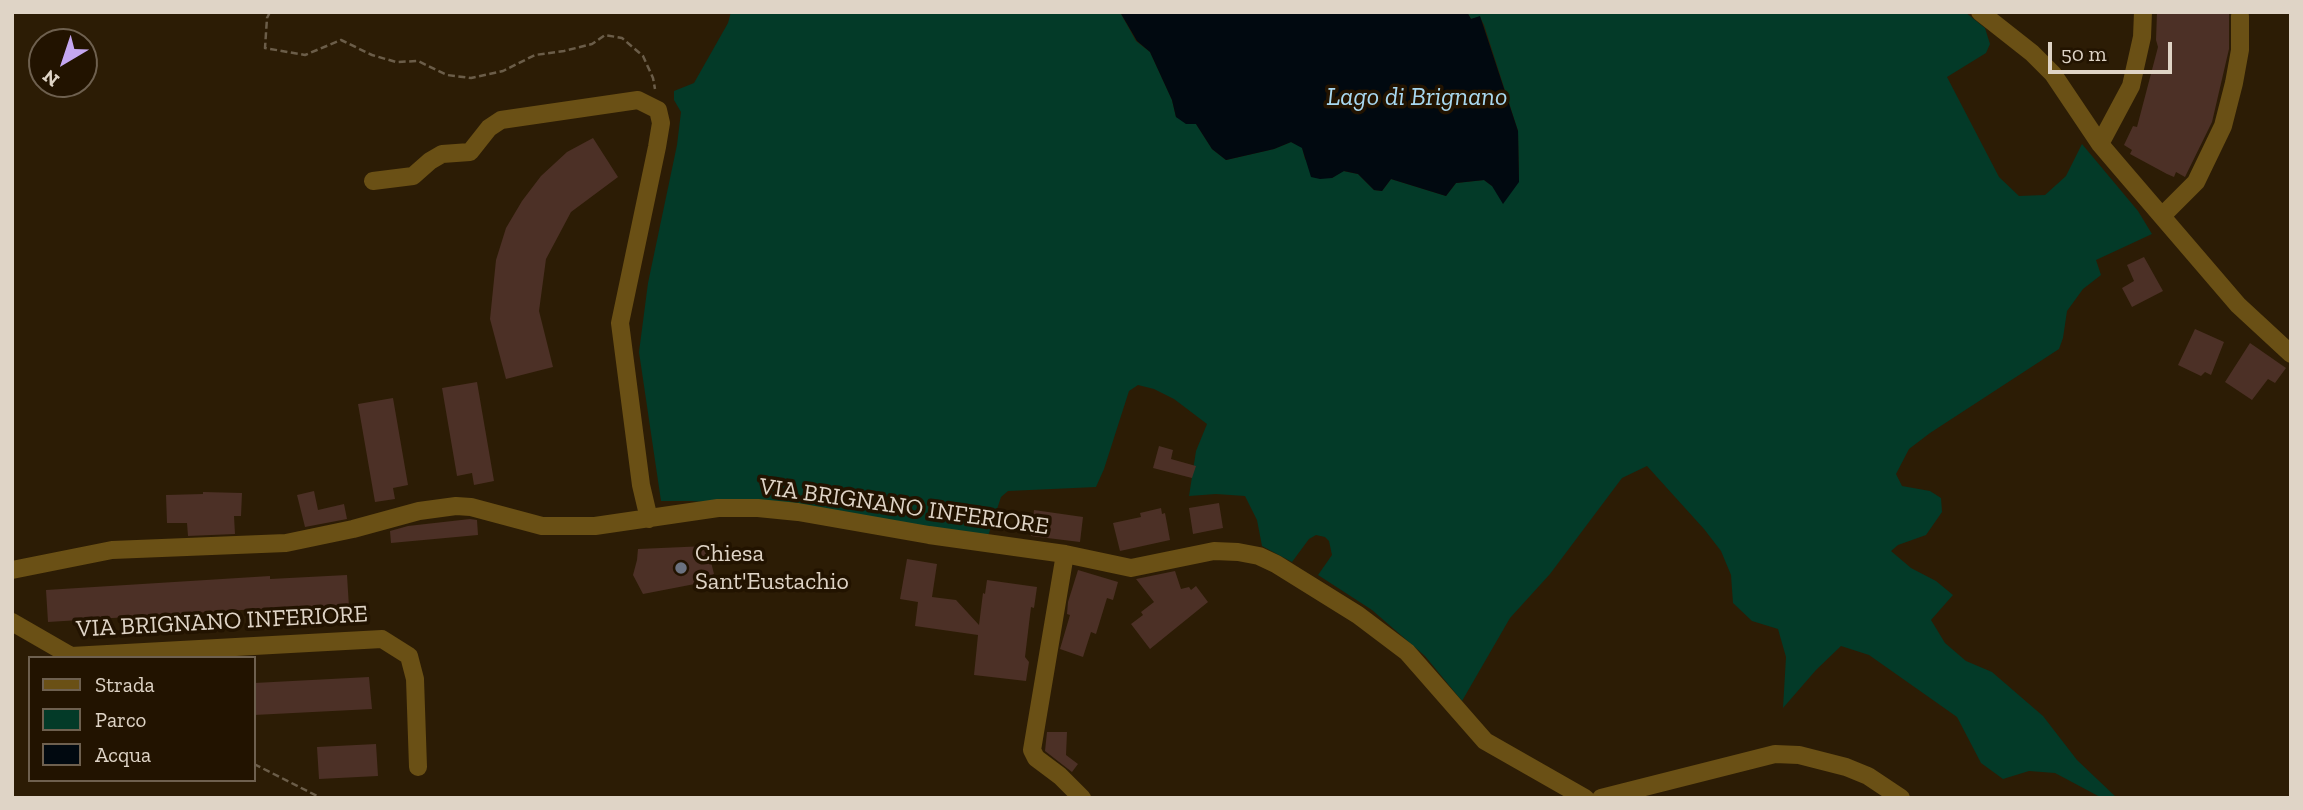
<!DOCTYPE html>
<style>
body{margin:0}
#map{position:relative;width:2303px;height:810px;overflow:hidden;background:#2c1c05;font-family:"Zilla Slab",serif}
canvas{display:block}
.frame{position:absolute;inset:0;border:14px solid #dfd4c6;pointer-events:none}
.legend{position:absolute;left:28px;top:656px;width:228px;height:126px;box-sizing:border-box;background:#221300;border:2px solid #6e604f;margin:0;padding:9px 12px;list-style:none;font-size:21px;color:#dfd4c6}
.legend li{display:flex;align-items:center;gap:14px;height:35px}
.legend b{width:35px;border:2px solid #6e604f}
.north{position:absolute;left:28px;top:28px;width:70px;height:70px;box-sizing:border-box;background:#221300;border:2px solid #6e604f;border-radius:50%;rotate:219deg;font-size:19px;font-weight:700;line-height:28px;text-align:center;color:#dfd4c6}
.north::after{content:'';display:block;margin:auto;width:24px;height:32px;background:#c5a7f1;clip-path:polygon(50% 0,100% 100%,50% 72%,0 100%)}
.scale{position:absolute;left:2048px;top:42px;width:124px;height:32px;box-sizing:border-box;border:4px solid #dfd4c6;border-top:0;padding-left:9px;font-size:21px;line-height:24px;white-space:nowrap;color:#dfd4c6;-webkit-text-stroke:5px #221300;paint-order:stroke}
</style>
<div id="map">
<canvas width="2303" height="810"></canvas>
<div class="frame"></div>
<ul class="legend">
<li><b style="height:9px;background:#6a5015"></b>Strada</li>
<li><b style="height:19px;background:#033a28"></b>Parco</li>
<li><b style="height:19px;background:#010910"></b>Acqua</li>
</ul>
<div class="north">N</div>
<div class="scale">50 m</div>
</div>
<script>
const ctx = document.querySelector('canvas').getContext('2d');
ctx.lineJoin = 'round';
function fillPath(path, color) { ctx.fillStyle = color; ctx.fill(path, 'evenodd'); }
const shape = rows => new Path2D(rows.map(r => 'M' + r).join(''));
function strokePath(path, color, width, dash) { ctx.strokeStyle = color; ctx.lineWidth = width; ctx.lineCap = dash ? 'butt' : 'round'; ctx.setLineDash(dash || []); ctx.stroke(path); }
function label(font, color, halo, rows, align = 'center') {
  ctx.font = font + ' "Zilla Slab",serif'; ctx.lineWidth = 7; ctx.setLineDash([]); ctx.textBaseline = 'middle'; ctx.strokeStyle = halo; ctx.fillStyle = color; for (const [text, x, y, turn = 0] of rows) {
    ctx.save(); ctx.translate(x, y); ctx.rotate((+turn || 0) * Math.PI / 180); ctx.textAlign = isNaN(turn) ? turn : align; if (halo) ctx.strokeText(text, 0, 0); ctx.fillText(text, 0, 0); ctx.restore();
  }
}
const green = shape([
 [731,12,1120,12,1136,41,1150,52,1172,100,1176,117,1196,124,1212,149,1226,160,1274,149,1291,142,1302,147,1305,159,1332,178,1343,171,1358,174,1374,190,1382,191,1391,179,1446,196,1456,183,1484,180,1492,186,1519,181,1518,131,1484,25,1480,17,1471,19,1467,12,1965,12,1985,28,1990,44,1986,53,1947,77,1999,177,2019,196,2045,195,2066,176,2082,144,2138,211,2152,234,2096,260,2101,275,2083,289,2067,311,2063,338,2059,349,1930,433,1909,449,1896,474,1902,486,1930,491,1941,498,1942,512,1926,535,1898,545,1891,551,1911,568,1936,581,1953,595,1931,620,1945,643,1966,661,1992,672,2043,716,2077,760,2117,798,2102,798,2055,773,2029,771,2003,779,1981,763,1957,717,1869,655,1841,646,1816,670,1783,708,1786,657,1778,629,1752,621,1733,603,1731,575,1721,551,1704,529,1647,466,1622,478,1550,574,1510,618,1462,701,1425,656,1372,610,1318,575,1332,555,1329,541,1325,537,1316,535,1309,539,1292,562,1262,546,1257,520,1245,496,1216,494,1189,496,1196,451,1207,424,1174,399,1154,389,1138,385,1129,391,1104,469,1096,487,1008,491,1001,497,988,536,759,506,691,501,661,501,639,352,648,283,677,145,681,112,674,100,674,91,694,83,728,23]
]);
const water = shape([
 [1120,12,1467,12,1471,19,1480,16,1518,131,1519,182,1503,204,1492,186,1484,180,1456,183,1446,196,1391,179,1382,191,1374,190,1358,174,1344,171,1332,178,1320,179,1311,177,1302,148,1291,142,1274,149,1226,160,1212,149,1196,124,1186,124,1176,117,1172,100,1150,52,1137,41]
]);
const building = shape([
 [2157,12,2229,12,2229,49,2212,122,2185,177,2176,172,2174,177,2167,174,2130,154,2132,150,2124,145,2133,126,2137,127,2158,47,2156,40],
 [593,138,618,177,571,212,546,259,539,311,553,367,506,379,490,319,496,260,506,228,522,201,541,176,567,152],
 [2144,257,2163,291,2132,307,2122,288,2134,281,2127,265],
 [2195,329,2224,342,2211,375,2205,372,2201,376,2178,365],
 [2250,343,2286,368,2275,383,2268,379,2252,400,2225,382],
 [477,382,494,481,474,485,472,473,457,476,442,388],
 [393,398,408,485,393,488,395,499,375,502,358,404],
 [1159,446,1173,450,1171,459,1196,466,1192,478,1153,468],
 [314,491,318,510,344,504,347,519,305,527,297,495],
 [203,492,242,493,241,516,234,516,235,534,188,536,187,523,167,523,166,495,203,494],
 [1219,503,1223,528,1193,534,1189,508],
 [1161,508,1162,514,1165,513,1170,540,1120,551,1113,523,1141,517,1140,513],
 [1034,510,1083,517,1080,542,1031,536],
 [470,519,477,520,478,535,391,543,390,531,408,526],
 [707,546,714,574,700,583,643,594,633,575,637,560,638,549],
 [907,559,937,564,932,597,956,600,979,625,983,593,985,594,987,580,1037,587,1034,608,1031,607,1025,657,1029,662,1026,681,974,675,978,635,915,626,918,602,900,599],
 [1078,570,1118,582,1113,600,1107,598,1096,634,1091,632,1083,657,1060,649,1070,615,1067,614,1068,602],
 [1175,571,1181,589,1189,587,1191,590,1196,586,1208,602,1150,649,1131,624,1143,615,1141,612,1154,602,1136,579],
 [347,575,349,607,290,611,290,607,48,622,46,590,270,576,270,579],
 [369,677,372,709,254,715,254,683],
 [1047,732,1067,732,1066,755,1078,764,1072,772,1045,751],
 [376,744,378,776,319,779,317,747]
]);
const path = shape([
 [270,12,267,18,265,48,305,55,341,40,372,55,396,62,418,61,447,75,471,78,503,71,535,55,564,51,592,44,605,35,622,38,643,56,653,78,655,89],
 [254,764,321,798]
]);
const minor = shape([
 [1980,12,2032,53,2053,74,2100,144,2117,164,2238,305,2291,354],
 [2100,144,2131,86,2142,37,2143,12],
 [373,181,413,176,430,161,442,154,470,152,489,128,501,120,638,100,658,110,661,123,657,147,620,323,641,485,649,519],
 [2162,216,2196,182,2223,126,2234,83,2240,50,2240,16],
 [1065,554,1032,750,1036,758,1060,776,1082,798],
 [12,570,112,550,286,543,353,529,419,511,456,506,471,507,542,526,595,526,718,508,758,508,798,512,929,535,1065,554,1131,568,1214,551,1238,552,1259,556,1276,564,1358,615,1407,652,1485,741,1585,798],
 [12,622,71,656,382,639,409,656,415,679,418,767],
 [1601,798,1775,754,1799,755,1846,767,1868,776,1901,798]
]);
const markers = [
 [681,568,7,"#6b7280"]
];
const streetNames = [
 ["VIA BRIGNANO INFERIORE",904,507,8],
 ["VIA BRIGNANO INFERIORE",222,622,-3]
];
const poiNames = [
 ["Chiesa",695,554],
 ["Sant'Eustachio",695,582]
];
const waterNames = [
 ["Lago di Brignano",1417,98]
];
fillPath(green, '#033a28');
fillPath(water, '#010910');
fillPath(building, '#4c3026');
strokePath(path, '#6b5d49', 2.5, [7, 3.5]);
strokePath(minor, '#6a5015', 18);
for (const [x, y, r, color] of markers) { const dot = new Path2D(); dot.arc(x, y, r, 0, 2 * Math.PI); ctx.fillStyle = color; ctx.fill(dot); strokePath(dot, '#221300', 2.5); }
label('24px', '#dfd4c6', '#221300', streetNames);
label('24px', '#dfd4c6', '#221300', poiNames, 'left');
label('italic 26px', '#a8d8f0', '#221300', waterNames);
</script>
